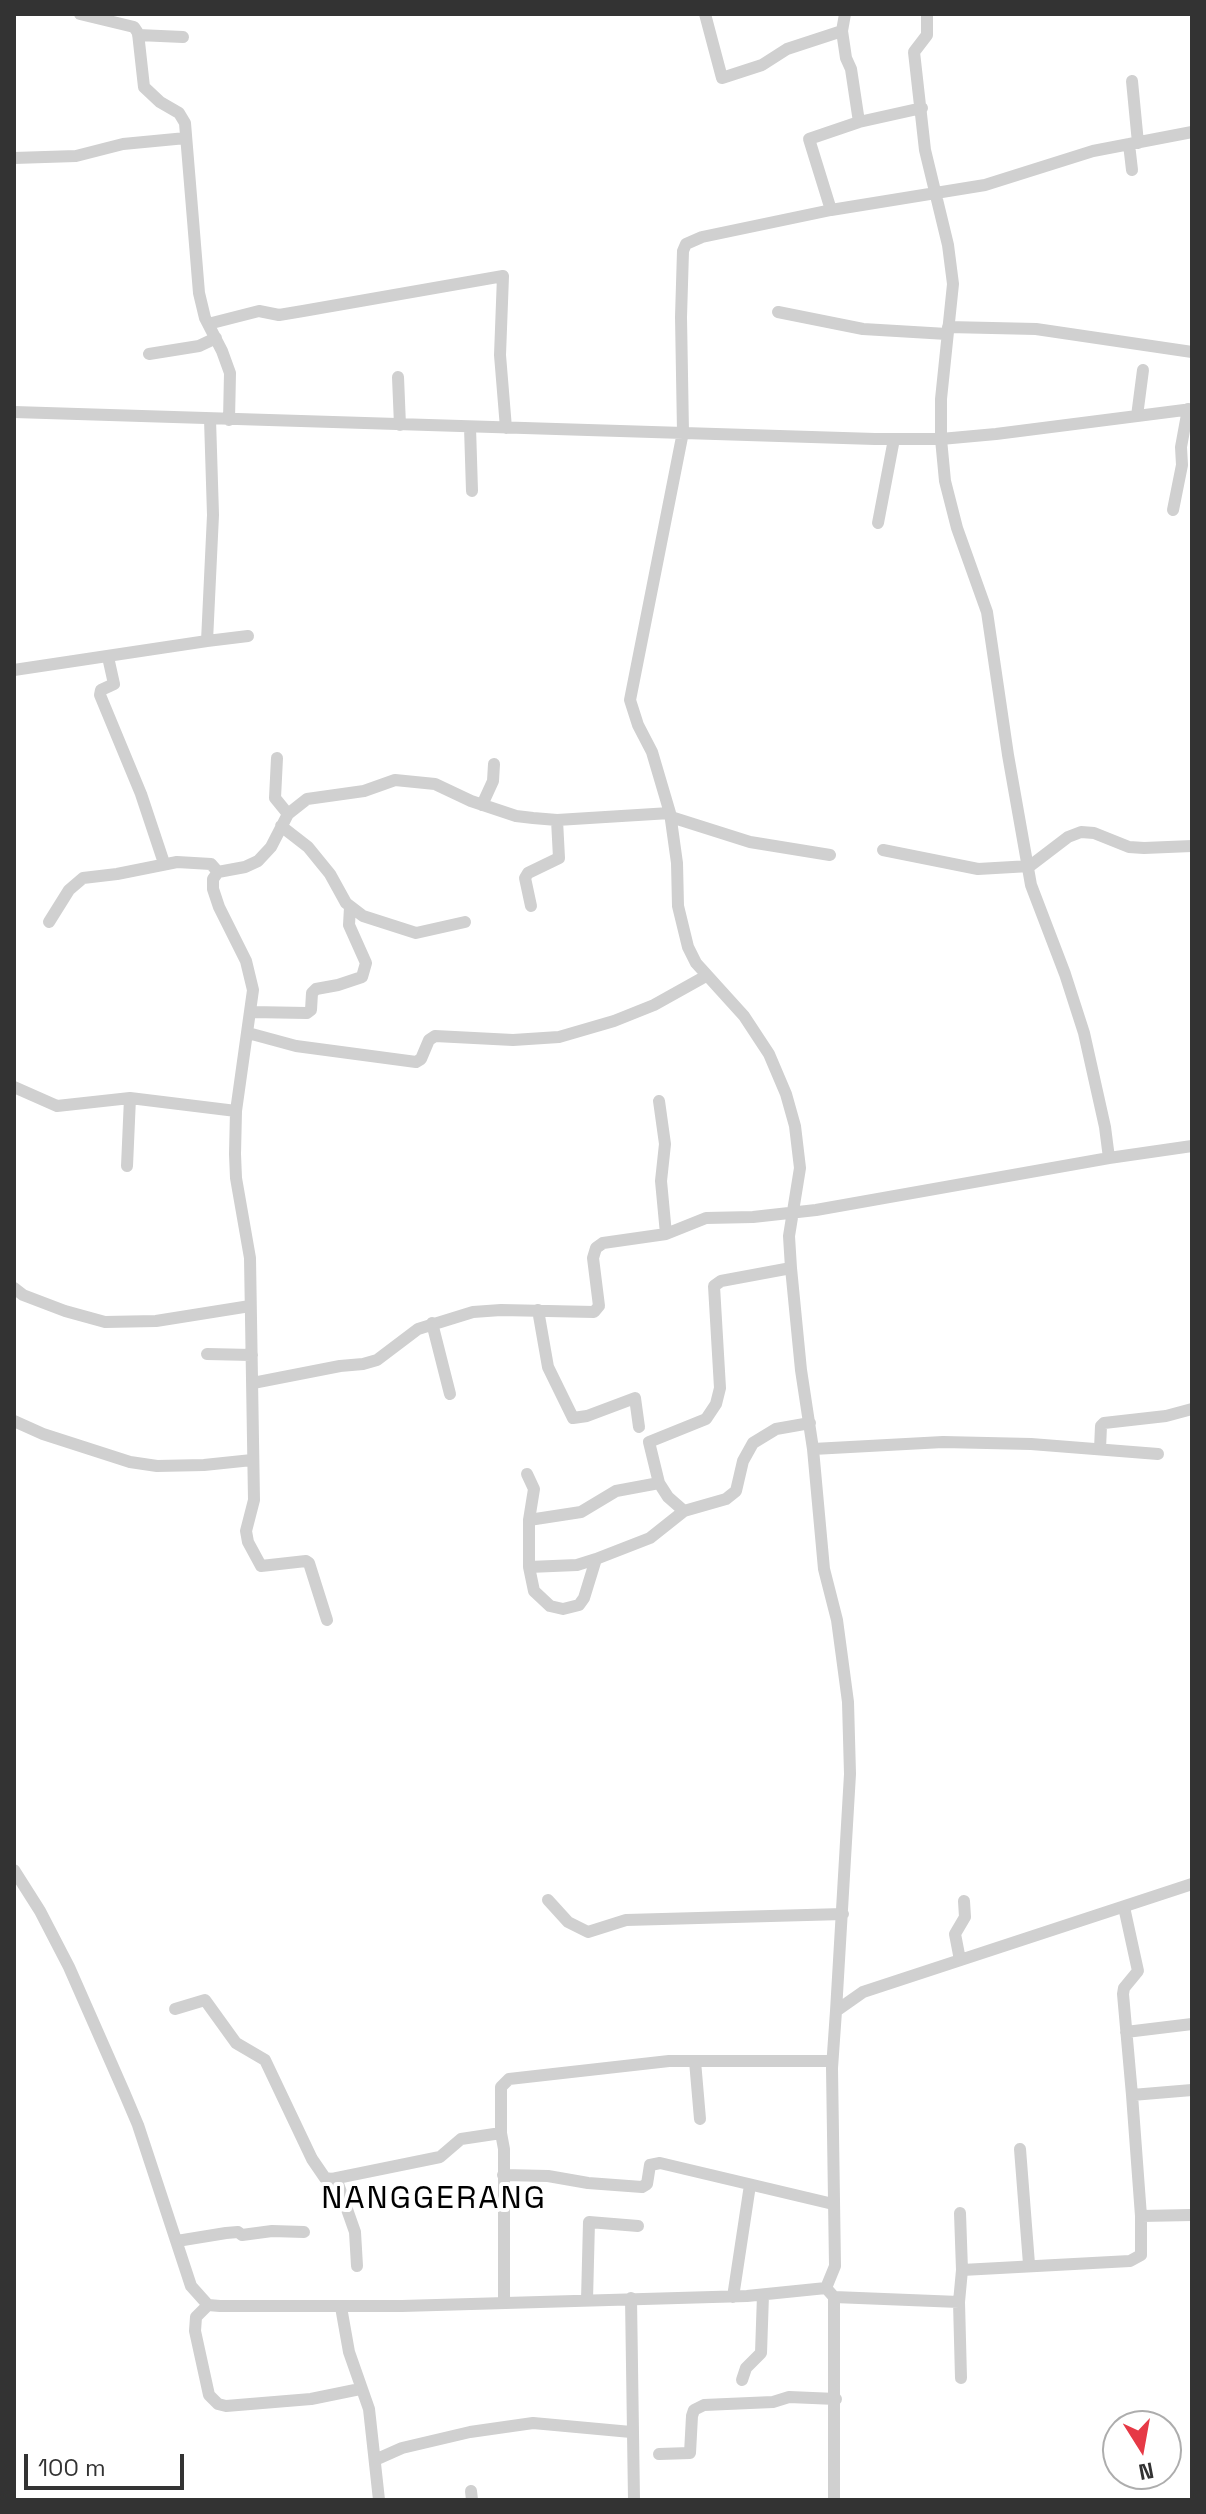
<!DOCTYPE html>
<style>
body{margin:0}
#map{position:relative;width:1206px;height:2514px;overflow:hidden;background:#fff;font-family:"Space Grotesk",sans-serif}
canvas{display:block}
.frame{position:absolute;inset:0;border:16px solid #333;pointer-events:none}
.north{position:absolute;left:1102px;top:2410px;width:80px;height:80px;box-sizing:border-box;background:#fff;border:2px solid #adadad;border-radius:50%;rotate:169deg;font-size:22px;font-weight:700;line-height:32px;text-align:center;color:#333}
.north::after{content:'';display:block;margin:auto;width:28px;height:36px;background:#e63946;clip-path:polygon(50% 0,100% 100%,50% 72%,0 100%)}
.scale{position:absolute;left:24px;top:2454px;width:160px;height:36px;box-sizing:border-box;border:4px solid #333;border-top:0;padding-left:10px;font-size:24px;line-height:28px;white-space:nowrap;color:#333;-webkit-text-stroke:6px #fff;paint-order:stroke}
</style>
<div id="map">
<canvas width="1206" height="2514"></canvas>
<div class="frame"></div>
<div class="north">N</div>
<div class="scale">100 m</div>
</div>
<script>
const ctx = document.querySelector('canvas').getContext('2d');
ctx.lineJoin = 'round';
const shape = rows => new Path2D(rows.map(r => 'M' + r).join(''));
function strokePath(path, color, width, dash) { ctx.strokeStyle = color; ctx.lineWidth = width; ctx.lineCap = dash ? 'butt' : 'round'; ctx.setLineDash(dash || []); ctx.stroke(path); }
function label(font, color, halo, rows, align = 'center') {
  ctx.font = font + ' "Space Grotesk",sans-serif'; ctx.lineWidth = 8; ctx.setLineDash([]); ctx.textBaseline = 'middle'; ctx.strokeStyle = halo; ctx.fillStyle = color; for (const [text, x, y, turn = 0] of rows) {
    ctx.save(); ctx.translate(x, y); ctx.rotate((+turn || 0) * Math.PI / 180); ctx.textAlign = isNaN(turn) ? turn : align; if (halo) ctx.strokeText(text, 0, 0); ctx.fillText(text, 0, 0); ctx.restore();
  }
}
const minor = shape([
 [80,14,134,27,138,33,144,87,160,102,179,113,185,123,199,293,205,318,222,351,230,373,229,420],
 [705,14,722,78,762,65,787,49,842,31,845,14],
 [927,14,927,35,914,52,925,150,948,245,953,284,941,399,941,439,945,481,957,528,987,612,1008,755,1031,885,1065,974,1084,1033,1105,1127,1109,1158],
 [138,35,183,37],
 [1132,81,1138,143],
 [859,122,922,108],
 [1129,144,1132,170],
 [14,158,76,156,123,144,186,138],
 [831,210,809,139,859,122,851,69,846,58,842,31],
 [778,312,863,329,947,334],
 [208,324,259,311,279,315,303,311,503,276,500,355,506,428],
 [948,327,1036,329,1192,352],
 [149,354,199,346,216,338],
 [398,377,400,425],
 [14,412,875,439,941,439,996,434,1192,409],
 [1137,416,1143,370],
 [470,427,472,491],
 [1173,510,1182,465,1181,447,1188,409],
 [878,523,894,439],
 [207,641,248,636],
 [108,657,114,684,101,690,100,695,141,794,164,863],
 [14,670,207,641,213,515,210,419],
 [277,758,275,798,288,814],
 [482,805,493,781,494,764],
 [671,817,750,842,830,855],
 [281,826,308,847,330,874,346,903,363,916,416,933,465,922],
 [883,850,978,869,1030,866,1068,837,1081,832,1094,833,1129,847,1144,848,1192,846],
 [531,906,525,878,528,873,559,858,557,820],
 [49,922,69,890,83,878,117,874,177,862,211,864,218,872],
 [251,1012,307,1013,311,1010,312,993,316,989,338,985,362,977,366,963,349,925,350,907],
 [248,1033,296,1046,416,1062,421,1059,429,1040,435,1036,513,1040,559,1037,614,1021,654,1005,706,976],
 [14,1087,57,1106,130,1098,236,1111],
 [659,1101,665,1144,661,1181,666,1234],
 [127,1166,130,1098],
 [14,1288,23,1295,65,1311,105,1322,156,1321,250,1306],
 [538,1310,548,1367,573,1418,587,1416,635,1398,639,1427],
 [432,1323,450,1394],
 [207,1354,252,1355],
 [253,1383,340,1366,363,1364,377,1360,418,1329,473,1312,501,1310,594,1312,599,1306,593,1258,596,1248,603,1243,666,1234,706,1218,753,1217,816,1210,1109,1158,1192,1146],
 [14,1421,43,1434,130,1462,157,1466,204,1465,252,1460],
 [813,1449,943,1442,1031,1444,1158,1454],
 [1100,1449,1101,1426,1104,1423,1166,1416,1192,1409],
 [527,1474,534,1489,529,1520,529,1567,577,1565,596,1559],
 [684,1511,668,1497,659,1483,649,1442,706,1419,716,1404,720,1388,714,1286,721,1281,791,1268],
 [529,1520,581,1512,616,1491,659,1483],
 [529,1567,534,1591,550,1606,563,1609,579,1605,584,1598,596,1559,650,1538,684,1511,726,1499,736,1491,743,1461,753,1443,776,1429,810,1423],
 [327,1620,309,1563,306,1561,261,1566,248,1542,246,1531,254,1500,250,1258,236,1178,235,1154,236,1111,253,990,246,961,219,907,213,889,213,879,218,872,245,867,258,861,271,847,288,814,307,799,364,791,395,780,435,784,471,801,516,816,533,818,557,820,670,813],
 [14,1870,40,1911,69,1967,124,2092,138,2125,191,2286,208,2305,220,2306,402,2306,747,2296,826,2288,835,2266,832,2068,836,2011,863,1992,1192,1884],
 [548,1900,568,1922,588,1932,626,1920,843,1914],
 [1124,1907,1138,1971,1124,1988,1123,1994,1132,2095],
 [960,1960,955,1934,965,1917,964,1901],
 [175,2009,205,2000,236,2043,265,2060,312,2159,325,2178,332,2179,440,2157,461,2139,501,2133,501,2087,509,2079,669,2061,832,2061],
 [836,2011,850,1774,848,1702,837,1620,824,1569,813,1449,801,1370,791,1268,789,1236,800,1168,795,1126,786,1094,769,1054,744,1016,696,963,688,947,678,906,677,863,670,813,652,752,638,725,630,700,683,432,681,317,683,251,686,244,702,237,831,210,985,185,1093,151,1192,132],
 [1126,2032,1192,2024],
 [695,2061,700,2119],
 [501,2133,504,2149,504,2303],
 [1020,2149,1029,2264],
 [503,2175,548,2176,588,2183,642,2187,647,2184,650,2165,660,2163,833,2204],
 [336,2178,355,2232,357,2266],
 [960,2213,962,2270],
 [1141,2216,1132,2095,1192,2090],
 [177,2241,226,2233,238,2232,242,2235,272,2231,304,2232],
 [826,2288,834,2297,959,2302,962,2270,1130,2261,1141,2255,1141,2216,1192,2215],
 [733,2297,750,2185],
 [834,2297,834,2500],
 [631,2298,634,2500],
 [587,2300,589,2222,638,2226],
 [959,2302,961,2378],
 [208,2305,196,2317,195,2331,209,2395,218,2404,226,2406,311,2399,360,2389],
 [341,2307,349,2352,369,2409,379,2500],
 [742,2380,746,2368,761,2353,763,2295],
 [659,2454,690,2453,692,2416,694,2410,704,2405,773,2402,789,2397,836,2399],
 [375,2460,402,2448,470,2432,533,2423,631,2432],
 [471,2491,472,2500]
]);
const quarterNames = [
 ["NANGGERANG",434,2199]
];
strokePath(minor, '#d0d0d0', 12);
ctx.letterSpacing = '2px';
label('32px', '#000', '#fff', quarterNames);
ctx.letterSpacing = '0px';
</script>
